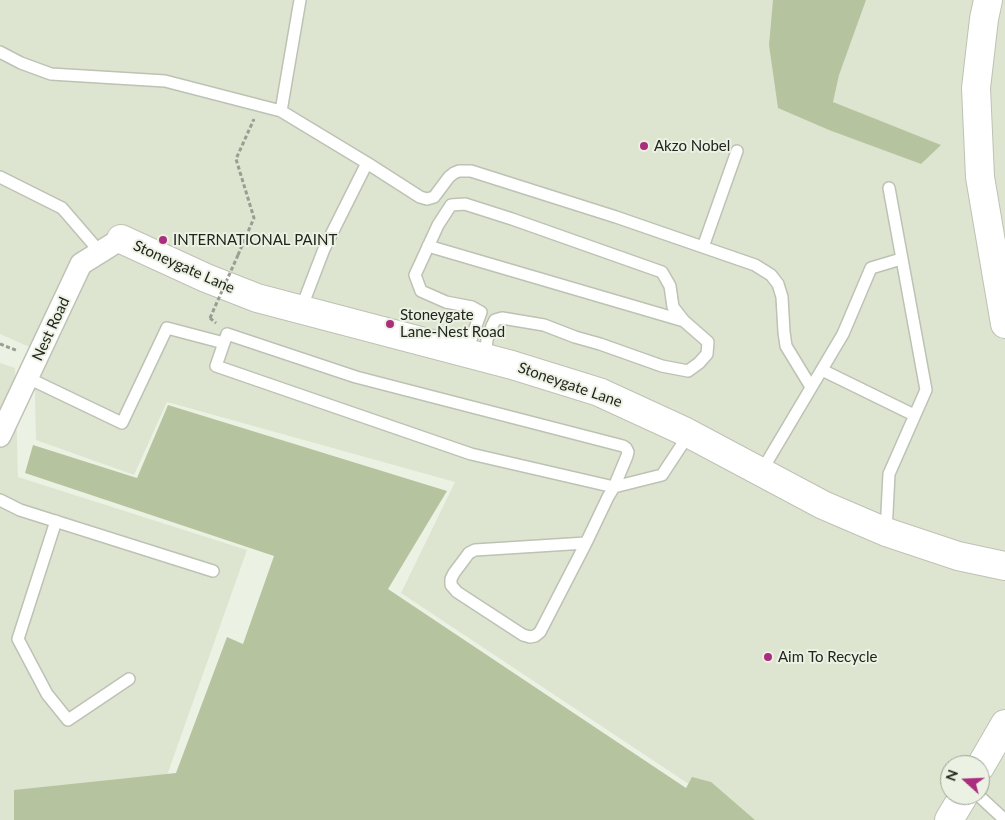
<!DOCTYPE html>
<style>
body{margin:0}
#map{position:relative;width:1005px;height:820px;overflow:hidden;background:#ecf2e3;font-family:Lato,sans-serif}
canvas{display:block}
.north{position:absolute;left:940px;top:755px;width:50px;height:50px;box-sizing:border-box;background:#ecf2e3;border:1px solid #9ba094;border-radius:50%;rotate:290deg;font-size:14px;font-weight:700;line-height:20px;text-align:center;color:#22241e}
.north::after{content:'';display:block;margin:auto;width:18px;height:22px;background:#ab2d7e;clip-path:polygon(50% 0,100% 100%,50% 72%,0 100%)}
</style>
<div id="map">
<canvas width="1005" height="820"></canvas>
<div class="north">N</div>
</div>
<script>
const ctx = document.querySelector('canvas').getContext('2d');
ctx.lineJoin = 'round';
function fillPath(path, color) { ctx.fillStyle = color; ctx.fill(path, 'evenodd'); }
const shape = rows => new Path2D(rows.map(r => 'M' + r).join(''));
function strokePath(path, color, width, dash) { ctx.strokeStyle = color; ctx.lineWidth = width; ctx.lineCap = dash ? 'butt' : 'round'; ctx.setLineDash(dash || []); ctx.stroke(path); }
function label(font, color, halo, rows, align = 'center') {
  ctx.font = font + ' Lato,sans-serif'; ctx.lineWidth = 4; ctx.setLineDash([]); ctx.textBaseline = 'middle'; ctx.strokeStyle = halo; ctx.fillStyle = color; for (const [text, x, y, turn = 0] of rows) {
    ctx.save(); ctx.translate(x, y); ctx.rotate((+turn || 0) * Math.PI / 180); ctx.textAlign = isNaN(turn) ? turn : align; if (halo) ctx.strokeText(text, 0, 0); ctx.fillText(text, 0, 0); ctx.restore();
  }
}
const built = shape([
 [0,0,1005,0,1005,820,743,820,401,593,455,482,167,402,134,475,36,440,34,349,0,334],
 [950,765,980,765,980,795,950,795],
 [0,363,15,368,18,477,247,550,165,781,170,820,0,820]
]);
const green = shape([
 [773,0,866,0,839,75,833,102,941,145,921,164,829,130,778,108,769,45],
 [168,405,447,491,388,589,686,788,692,777,711,782,755,820,14,820,14,790,176,773,227,637,243,644,274,556,25,473,33,445,137,478]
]);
const path = shape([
 [238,255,254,218,236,159,254,119],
 [210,318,216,323],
 [0,344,18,351]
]);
const lane = shape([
 [0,52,21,63,51,74,165,81,281,111,367,163,420,197,427,199,434,197,449,177,454,173,459,171,471,171,616,217,755,265,771,275,778,284,782,297,784,332,786,346,811,387],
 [281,111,300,0],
 [0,177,62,208,100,252],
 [428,246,684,321],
 [703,247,737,151],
 [301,309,324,249,367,163],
 [227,334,356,377,623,446,626,448,628,452,627,456,614,487,471,454,216,366,227,334],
 [466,353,481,312,472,307,446,302,421,291,415,275,438,225,451,205,465,204,512,219,662,272,670,286,673,307,684,321,708,342,707,354,699,363,688,371,662,366,600,344,575,337,544,325,502,318,495,320,492,326,487,340,486,348,483,358],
 [822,370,914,415],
 [28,378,122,423,167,328,224,343],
 [761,472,843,334,871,268,901,259],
 [0,500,20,510,213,571],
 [56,521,18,639,47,694,68,720,129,679],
 [886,532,889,474,926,390,889,188],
 [586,543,475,550,469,553,454,573,451,579,451,585,457,592,523,635,530,637,535,636,540,632,586,543,608,497,614,487,662,475,689,434],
 [978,795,1005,820]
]);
const street = shape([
 [0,436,81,264,121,239]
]);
const secondary = shape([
 [988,0,984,19,976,88,980,177,1005,324],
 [121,239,206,278,257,298,512,365,599,392,686,432,823,505,886,532,958,556,1005,566],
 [980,767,1005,724],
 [949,820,964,795]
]);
const pathBridge = shape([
 [210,318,238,255]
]);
const markers = [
 [644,146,5,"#ab2d7e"],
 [163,240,5,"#ab2d7e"],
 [390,324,5,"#ab2d7e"],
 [768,657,5,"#ab2d7e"]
];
const poiNames = [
 ["Akzo Nobel",654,146],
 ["INTERNATIONAL PAINT",173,240],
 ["Stoneygate",400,315],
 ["Lane-Nest Road",400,332],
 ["Aim To Recycle",778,657]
];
const streetNames = [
 ["Stoneygate Lane",184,267,24],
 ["Nest Road",51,329,-65],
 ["Stoneygate Lane",570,385,19]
];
fillPath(built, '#dde5d0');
fillPath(green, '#b6c39f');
strokePath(lane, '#bdc2b4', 14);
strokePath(street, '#bdc2b4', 24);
strokePath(secondary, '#bdc2b4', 30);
strokePath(path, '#999d92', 3, [4, 2.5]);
strokePath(lane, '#fff', 11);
strokePath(street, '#fff', 21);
strokePath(secondary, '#fff', 28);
strokePath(pathBridge, '#999d92', 3, [4, 2.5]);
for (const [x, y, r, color] of markers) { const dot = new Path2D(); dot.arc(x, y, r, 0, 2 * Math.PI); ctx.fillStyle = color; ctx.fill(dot); strokePath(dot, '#ecf2e3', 2); }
label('15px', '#22241e', '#ecf2e3', poiNames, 'left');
label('15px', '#22241e', '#ecf2e3', streetNames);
</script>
